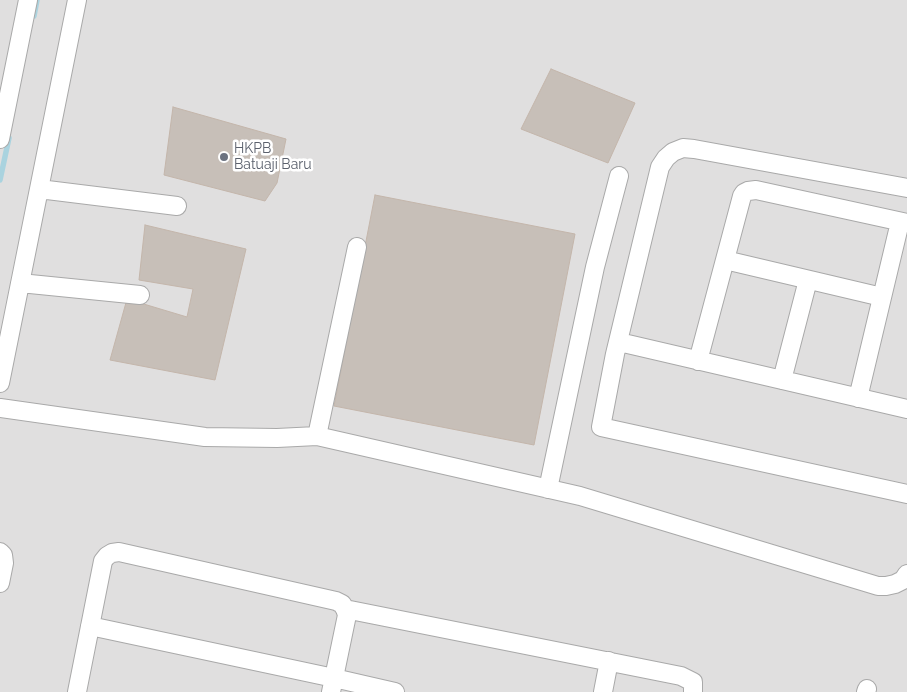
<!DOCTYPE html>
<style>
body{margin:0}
canvas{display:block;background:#f2efe9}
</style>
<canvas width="907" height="692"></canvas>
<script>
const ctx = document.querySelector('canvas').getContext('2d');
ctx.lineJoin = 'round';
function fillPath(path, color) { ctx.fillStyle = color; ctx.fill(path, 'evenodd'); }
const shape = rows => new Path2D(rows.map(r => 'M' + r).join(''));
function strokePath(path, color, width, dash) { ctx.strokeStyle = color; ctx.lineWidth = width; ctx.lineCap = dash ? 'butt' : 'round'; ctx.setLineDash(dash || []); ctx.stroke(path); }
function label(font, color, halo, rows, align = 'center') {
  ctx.font = font + ' Raleway,sans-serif'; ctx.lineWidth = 5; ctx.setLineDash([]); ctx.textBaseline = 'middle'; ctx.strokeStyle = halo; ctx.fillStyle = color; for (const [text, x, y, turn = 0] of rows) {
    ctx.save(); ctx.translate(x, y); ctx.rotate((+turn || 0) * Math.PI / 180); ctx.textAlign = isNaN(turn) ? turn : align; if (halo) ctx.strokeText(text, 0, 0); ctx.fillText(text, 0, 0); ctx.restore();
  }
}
const residential = shape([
 [0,0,907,0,907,692,0,692]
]);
const stream = shape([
 [34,16,37,0],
 [0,180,9,138]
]);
const building = shape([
 [551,69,635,103,608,163,521,129,551,69],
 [173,107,286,139,277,183,265,201,164,175,173,107],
 [375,195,575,234,534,445,334,406,375,195],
 [145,225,246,249,215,380,110,360,127,299,187,317,193,289,139,280,145,225]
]);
const minor = shape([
 [0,139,28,0],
 [907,188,694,149,683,148,673,152,666,158,660,167,615,354,601,427,907,494],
 [39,189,177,206],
 [725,260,882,297],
 [20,283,140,295],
 [619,342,907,409],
 [698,361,742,196,744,193,748,191,756,190,907,223],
 [782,380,808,280],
 [0,383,77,0],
 [858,398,900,222],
 [0,408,205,437,277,438,317,436,580,496,878,586,886,586,895,584,903,580,907,574],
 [317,436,357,247],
 [548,489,595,267,619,176],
 [0,552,3,555,4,563,0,583],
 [345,609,681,676,693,682,693,692],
 [90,626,334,678,395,692],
 [77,692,103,561,107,556,112,553,119,552,336,601,342,604,345,609,347,615,331,692],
 [603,692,609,661],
 [866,692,867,689]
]);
const markers = [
 [224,157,5,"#6b7280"]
];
const worshipNames = [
 ["HKPB",234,149],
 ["Batuaji Baru",234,165]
];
fillPath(residential, '#e0dfdf');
strokePath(stream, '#aad3df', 5.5);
fillPath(building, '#c7bfb8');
strokePath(building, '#c4b6ab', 1);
strokePath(minor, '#a9a9a9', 20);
strokePath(minor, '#fff', 18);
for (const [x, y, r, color] of markers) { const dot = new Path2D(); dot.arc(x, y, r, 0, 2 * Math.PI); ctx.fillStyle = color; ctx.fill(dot); strokePath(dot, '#fff', 2); }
label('14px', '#5b616d', '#fff', worshipNames, 'left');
</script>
